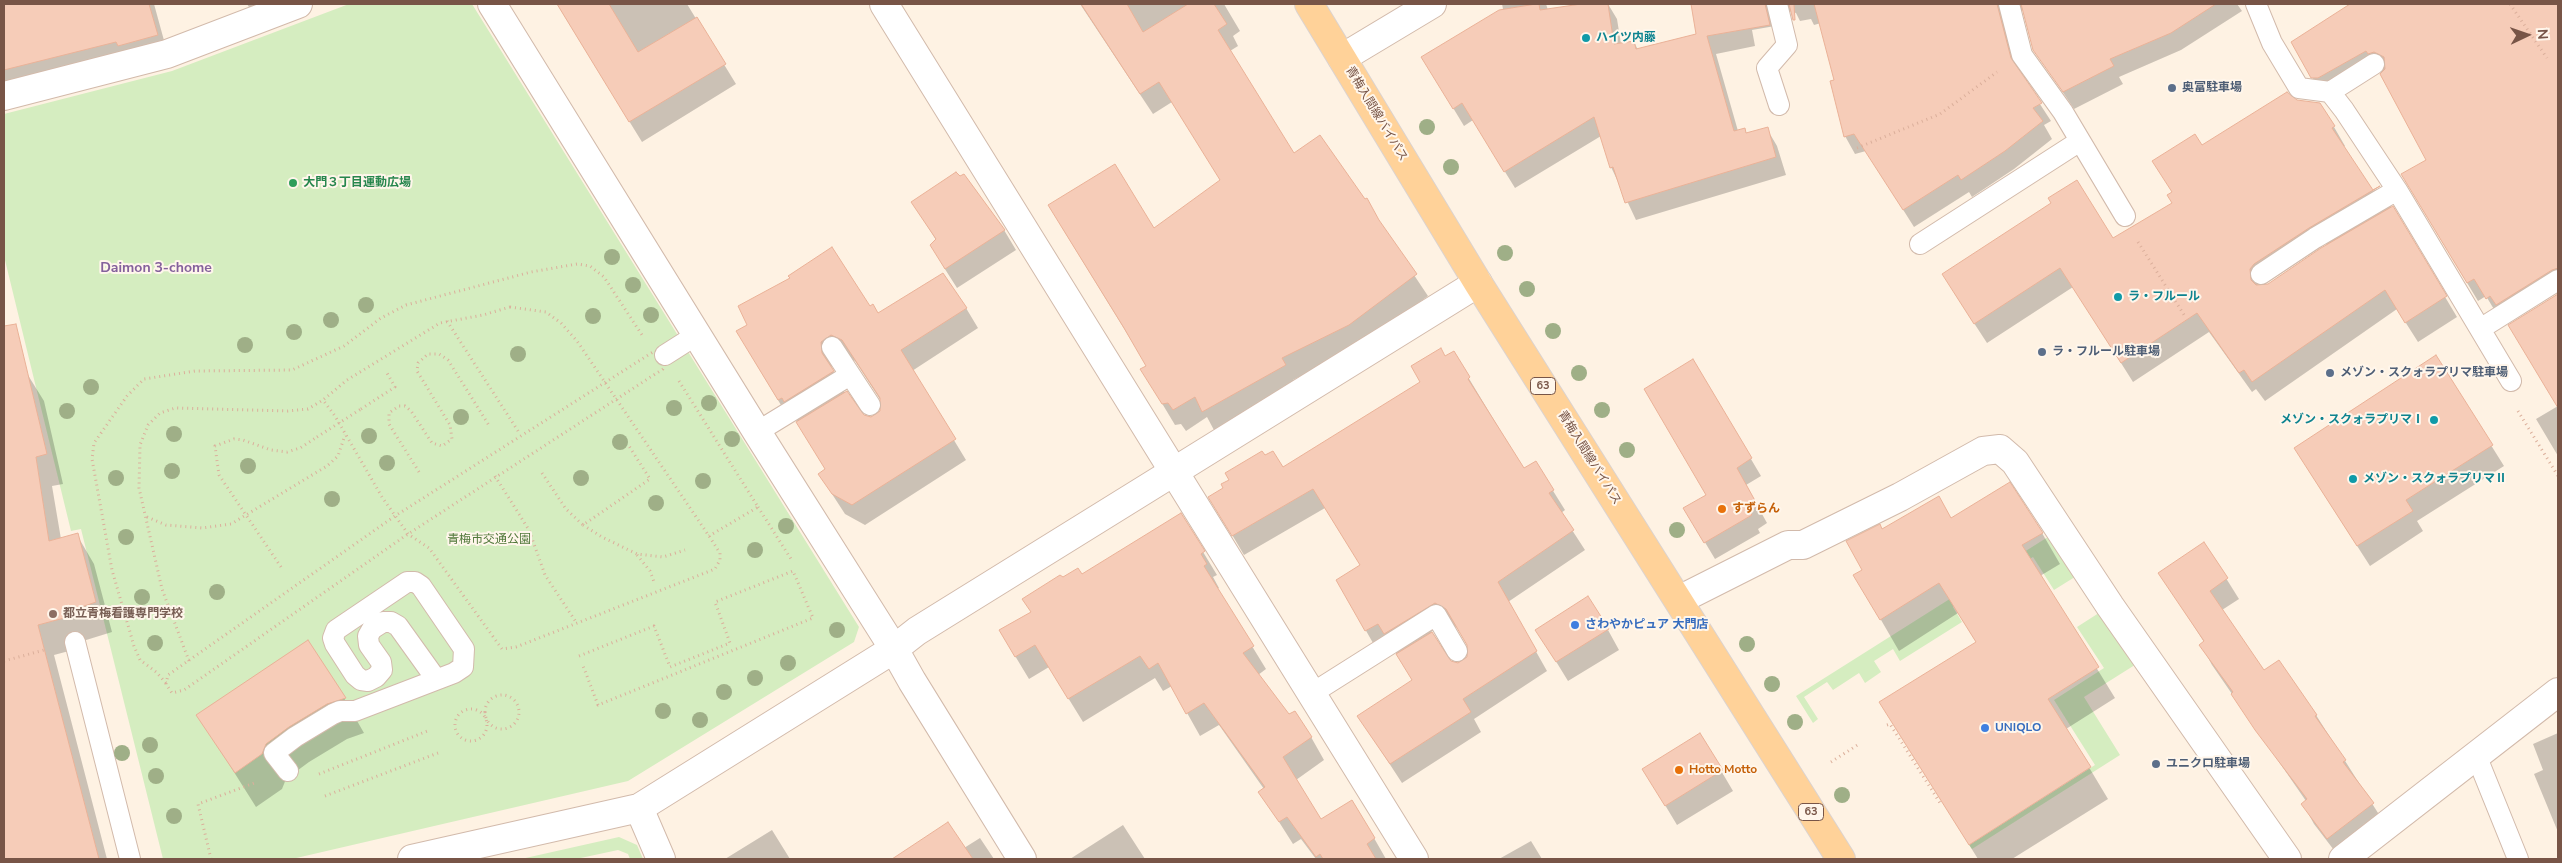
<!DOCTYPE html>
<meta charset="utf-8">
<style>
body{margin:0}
#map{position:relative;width:2562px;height:863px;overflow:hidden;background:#fef2e3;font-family:"Nunito Sans",sans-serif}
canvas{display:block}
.frame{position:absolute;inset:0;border:5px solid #785547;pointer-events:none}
.north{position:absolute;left:2502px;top:10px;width:50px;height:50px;-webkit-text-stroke:4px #fff6eb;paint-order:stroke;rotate:87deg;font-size:14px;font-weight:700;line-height:20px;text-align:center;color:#785547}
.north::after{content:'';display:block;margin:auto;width:18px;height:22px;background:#785547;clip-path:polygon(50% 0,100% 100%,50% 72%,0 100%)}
</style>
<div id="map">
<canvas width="2562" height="863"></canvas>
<div class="frame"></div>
<div class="north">N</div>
</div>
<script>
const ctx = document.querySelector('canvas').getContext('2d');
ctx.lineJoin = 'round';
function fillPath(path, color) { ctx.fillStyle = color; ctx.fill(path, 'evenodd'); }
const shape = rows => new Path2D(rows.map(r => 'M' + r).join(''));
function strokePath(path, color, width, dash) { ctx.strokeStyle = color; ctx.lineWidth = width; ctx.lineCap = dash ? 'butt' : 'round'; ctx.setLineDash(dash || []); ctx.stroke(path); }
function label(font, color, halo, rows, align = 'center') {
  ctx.font = font + ' "Nunito Sans","Noto Sans JP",sans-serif'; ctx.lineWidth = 4; ctx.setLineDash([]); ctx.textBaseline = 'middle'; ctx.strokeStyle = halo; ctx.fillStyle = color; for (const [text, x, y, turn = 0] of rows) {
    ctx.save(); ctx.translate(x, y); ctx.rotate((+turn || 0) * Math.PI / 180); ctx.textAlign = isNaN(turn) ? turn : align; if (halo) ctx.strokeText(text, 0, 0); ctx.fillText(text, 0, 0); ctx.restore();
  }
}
const green = shape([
 [349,4,472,4,859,627,854,642,628,781,292,859,163,859,81,529,71,531,4,256,4,114,172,71],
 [2051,535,2078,575,2054,590,2033,557,1953,607,1962,622,1900,661,1893,649,1874,661,1881,672,1865,683,1859,673,1833,690,1827,682,1804,697,1818,719,1813,723,1796,696],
 [2102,611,2138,663,2084,697,2120,755,1972,849,1969,845,2095,765,2054,700,2104,668,2077,627],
 [619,837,637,845,643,859,630,859,628,854,618,850,576,859,521,859]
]);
const shadow = shape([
 [12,4,154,4,168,55,4,98,4,11,14,8],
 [247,4,304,4,263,29],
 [557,4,687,4,736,84,642,142],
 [1080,4,1224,4,1240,31,1233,36,1238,46,1230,51,1294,155,1382,227,1428,296,1361,346,1293,380,1296,386,1215,432,1207,417,1186,431,1181,424,1175,425,1154,390,1147,366,1061,226,1154,229,1221,181,1172,102,1153,114],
 [1502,4,1546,4,1548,10,1589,4,1608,4,1617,19,1621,44,1634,42,1638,50,1698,34,1693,4,1886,4,1917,128,1922,4,2237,4,2242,11,2181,50,2119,77,2123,84,2074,109,2034,49,2023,10,2011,13,2007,25,2019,72,2051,121,2044,125,2052,139,2014,169,1972,197,1969,192,1914,227,1866,151,1855,154,1845,136,1835,81,1821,23,1814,25,1811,19,1800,21,1796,13,1784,10,1775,26,1752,30,1755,46,1716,54,1738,131,1744,129,1747,134,1767,129,1777,146,1786,175,1636,220,1611,167,1601,136,1515,188,1473,120,1464,126,1423,58,1503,9],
 [2353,4,2558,4,2558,291,2498,316,2486,296,2478,301,2413,193,2428,160,2385,70,2323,96,2293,43],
 [2334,127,2345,146,2343,147,2372,191,2380,188,2457,317,2418,342,2397,309,2265,401,2256,389,2252,392,2209,332,2133,382,2073,287,1987,343,1955,294,2113,240,2174,203,2173,193,2202,147],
 [2326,244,2327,246,2268,285,2262,286],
 [913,203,1004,230,1016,250,957,288,943,266,936,240],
 [2558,295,2558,456,2536,419,2558,406,2510,326],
 [870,308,878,314,966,308,978,328,912,371,966,460,865,525,845,514,832,494,820,474,826,470,797,421,794,417,790,420,749,352],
 [844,355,855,361,881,401,882,411,877,416,865,417,845,393,831,368,836,357],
 [1453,352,1524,470,1535,462,1565,510,1561,513,1585,550,1508,602,1547,671,1474,719,1481,732,1402,783,1359,717,1413,681,1390,643,1377,650,1337,580,1361,566,1325,508,1244,555,1221,516,1282,469,1422,382,1445,357],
 [1448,622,1459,629,1469,645,1469,657,1464,662,1451,663,1431,632],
 [2436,357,2504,466,2417,521,2423,531,2370,566,2307,468],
 [1693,361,1761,476,1746,485,1767,523,1758,529,1760,533,1715,559,1685,509,1707,496],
 [26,372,44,401,63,484,52,486,61,539,77,535,94,564,112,632,83,641,84,647,54,655,107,859,4,859,4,438,6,437,4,428,4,377],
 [1180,514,1217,575,1213,577,1219,588,1217,589,1266,669,1258,675,1288,715,1311,737,1324,760,1296,780,1320,821,1374,838,1386,859,1316,859,1301,839,1293,844,1260,792,1264,789,1219,725,1200,736,1172,686,1163,691,1155,678,1083,722,1049,667,1029,679,1000,631,1032,613,1063,579,1081,576],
 [1951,520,2042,533,2060,564,2040,576,2115,698,2066,729,2108,799,2012,859,1978,859,1899,733,1977,643,1958,613,1899,651,1855,575,1863,570,1882,531],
 [2204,543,2239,599,2222,610,2264,672,2316,715,2385,824,2340,858,2314,824,2303,804,2306,801,2212,665,2201,645,2204,642,2160,573],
 [1608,630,1619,650,1568,681,1549,650],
 [344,698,364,733,347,739,309,762,286,779,282,789,256,807,198,715],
 [2558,733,2558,832,2534,774,2543,770,2533,744],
 [1700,735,1733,791,1677,825,1656,790],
 [1123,825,1145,859,1070,859],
 [772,830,790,859,725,859],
 [980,838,994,859,903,859,911,854,964,848],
 [1531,841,1542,859,1499,859]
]);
const building = shape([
 [4,4,149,4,158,35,118,46,116,42,4,70,4,4],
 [557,4,609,4,638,52,697,17,726,64,629,122,557,4],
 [1081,4,1127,4,1143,32,1188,4,1214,4,1227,24,1218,30,1294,153,1320,135,1365,199,1367,198,1379,220,1417,274,1349,325,1282,358,1286,365,1202,412,1195,397,1173,410,1168,403,1162,404,1140,369,1146,366,1124,328,1048,205,1115,164,1154,228,1220,180,1159,82,1140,94,1081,4],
 [1536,4,1539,4,1540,10,1581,4,1608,4,1614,44,1634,41,1636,49,1696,34,1691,4,1765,4,1770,25,1707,36,1734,131,1745,128,1746,133,1768,127,1776,157,1625,203,1613,167,1610,168,1594,117,1504,172,1462,103,1453,109,1421,57,1499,10,1536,4],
 [1789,4,1794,4,1795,20,1793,20,1789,4],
 [1814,4,1997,4,2011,58,2042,103,2033,108,2043,121,2005,151,1961,180,1958,175,1903,210,1854,134,1844,137,1830,81,1834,80,1814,4],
 [2021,4,2216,4,2171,33,2110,59,2114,66,2063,92,2033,50,2021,4],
 [2350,4,2558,4,2558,268,2552,270,2496,305,2490,296,2486,299,2474,279,2467,283,2401,174,2426,160,2380,74,2385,69,2384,57,2374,52,2368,54,2366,51,2318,78,2311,78,2291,42,2350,4],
 [2287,92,2297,100,2320,103,2335,126,2332,128,2373,190,2380,186,2309,228,2254,264,2250,269,2251,280,2256,285,2268,284,2321,248,2393,206,2447,296,2405,323,2385,290,2252,382,2244,370,2239,373,2197,313,2121,363,2060,268,1974,324,1942,274,2051,203,2048,198,2077,180,2113,238,2172,203,2167,195,2172,192,2152,161,2195,134,2202,145,2287,92],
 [956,172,960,176,964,174,1005,230,945,269,930,245,936,239,911,202,956,172],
 [832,247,870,306,873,304,878,313,943,273,967,308,901,350,956,439,852,505,832,494,818,474,825,469,796,422,847,391,864,415,871,417,880,411,880,398,842,340,831,335,821,342,822,353,834,371,784,402,782,398,778,400,736,331,747,325,738,306,790,278,788,276,832,247],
 [2558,294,2558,408,2508,325,2558,294],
 [16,324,47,454,36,457,49,541,78,533,96,602,67,612,68,617,38,625,99,859,4,859,4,326,16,324],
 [1441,348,1445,356,1454,351,1470,377,1468,379,1524,468,1536,461,1554,490,1549,493,1574,530,1498,582,1537,651,1463,699,1471,712,1390,764,1357,716,1412,680,1396,654,1432,632,1451,661,1458,663,1467,657,1467,645,1446,609,1435,603,1384,634,1378,624,1365,631,1336,580,1360,565,1313,489,1232,536,1208,497,1223,488,1221,484,1229,480,1225,473,1262,451,1265,455,1273,451,1283,467,1420,382,1411,366,1441,348],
 [2436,355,2493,445,2406,500,2413,511,2357,546,2294,448,2436,355],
 [1693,359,1752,458,1737,468,1758,506,1749,511,1752,515,1704,543,1683,508,1706,495,1644,389,1693,359],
 [2010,482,2043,533,2022,545,2099,667,2048,699,2091,767,1969,845,1879,702,1976,642,1939,583,1880,620,1853,575,1862,570,1846,541,1880,524,1882,529,1939,496,1951,518,2010,482],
 [1181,513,1205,551,1201,554,1207,564,1204,566,1254,646,1243,653,1289,714,1295,711,1312,737,1283,757,1321,819,1352,800,1375,838,1367,844,1376,859,1323,859,1320,854,1316,857,1287,817,1279,822,1258,792,1265,787,1204,703,1186,714,1158,663,1149,669,1140,656,1068,699,1035,645,1015,657,999,630,1031,612,1022,599,1060,575,1063,577,1078,568,1082,574,1181,513],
 [2204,542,2228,578,2210,591,2264,670,2279,660,2317,715,2315,716,2346,760,2343,762,2374,803,2327,839,2301,804,2307,799,2255,730,2231,694,2233,692,2199,645,2204,641,2158,573,2204,542],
 [1588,596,1609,629,1556,662,1535,630,1588,596],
 [308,640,346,698,327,704,289,727,266,744,262,754,235,773,196,715,308,640],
 [1700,733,1723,770,1665,806,1642,769,1700,733],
 [948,822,973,859,892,859,948,822]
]);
const path = shape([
 [2510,4,2547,58],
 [1857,148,1940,114,1997,72],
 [2138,242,2186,318],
 [510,307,546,312,561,323,577,341,709,536,720,553,720,560,715,569,516,647,502,649,429,548,408,534,382,497,335,416,323,400,347,380,440,323,483,315,510,307],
 [447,321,520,434],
 [662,351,667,360,663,369,408,534,184,690,172,693,166,684,168,675,395,516,653,352,662,351],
 [679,381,758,507,709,536],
 [361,409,395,387,387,373],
 [2518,411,2558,476],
 [419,472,389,424,389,413,399,406,405,406,411,411,432,443,442,446,452,439,450,425,417,371,418,363,428,354,439,354,448,360,490,427],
 [542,473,566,509,583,525,650,479,629,446],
 [495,476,529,530,545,575,576,622],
 [758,507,791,559],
 [147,517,166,525,202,528,231,524,327,466,338,456,345,435],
 [583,525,602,537,637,554,663,557,685,550],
 [637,555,650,571,654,582],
 [281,567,219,475,215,446,234,439,243,440,271,450,287,452,300,448,317,437],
 [579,656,654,626,670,667,730,643,715,602,793,571,813,618,598,705,582,663],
 [4,661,44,650],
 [189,661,162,589,139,488,140,445,148,425,160,413,175,408,288,411,308,409,323,400],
 [166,683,156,672,140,660,134,646,112,570,92,459,94,443,127,396,144,379,195,371,292,370,344,346,381,318,406,305,531,272,577,264,590,266,604,277,642,335],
 '485 712a17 17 0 1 1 34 0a17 17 0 1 1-34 0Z',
 '455 725a16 16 0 1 1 32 0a16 16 0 1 1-32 0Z',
 [1887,725,1890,724,1940,803,1942,801],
 [1831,762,1859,744],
 [319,774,430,730],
 [325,796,438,753],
 [211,859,198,804,257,782]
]);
const service = shape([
 [1777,4,1787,45,1767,68,1779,105],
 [2009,4,2022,55,2063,112,2125,216],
 [2256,4,2272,43,2299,88,2330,92,2344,110,2397,190,2511,381],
 [2330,92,2374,64],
 [1920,244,2080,141],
 [2261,274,2315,238,2397,190],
 [2480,329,2558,280],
 [832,347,870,405],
 [665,355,698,334],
 [757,432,850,375],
 [75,642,130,859],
 [1311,694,1436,615,1457,651],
 [2476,755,2518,859],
 [288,771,274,753,295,737,333,714,340,711,355,711,454,673,463,667,464,649,421,586,415,582,407,582,336,630,333,638,335,644,355,675,361,680,368,681,376,677,382,670,381,662,369,645,368,636,372,629,383,622,391,622,398,626,436,679]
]);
const minor = shape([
 [492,4,757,432,894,649,912,681,1022,859],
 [884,4,1414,859],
 [1342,58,1432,4],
 [4,96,167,54,298,4],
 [1679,600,1788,545,1803,545,1900,497,1983,451,2000,449,2015,462,2110,606,2287,859],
 [639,808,661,859],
 [2343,859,2558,692]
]);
const tertiary = shape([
 [412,859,639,808,894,649,917,631,1478,283]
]);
const primary = shape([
 [1309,4,1478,283,1841,859]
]);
const pathBridge = shape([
 [317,437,361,409]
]);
const trees = [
 [1427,127],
 [1451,167],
 [1505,253],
 [612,257],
 [633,285],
 [1527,289],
 [366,305],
 [651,315],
 [593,316],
 [331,320],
 [1553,331],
 [294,332],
 [245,345],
 [518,354],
 [1579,373],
 [91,387],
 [709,403],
 [674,408],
 [1602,410],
 [67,411],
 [461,417],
 [174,434],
 [369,436],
 [732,439],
 [620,442],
 [1627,450],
 [387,463],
 [248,466],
 [172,471],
 [116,478],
 [581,478],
 [703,481],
 [332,499],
 [656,503],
 [786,526],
 [1677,530],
 [126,537],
 [755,550],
 [217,592],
 [142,597],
 [837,630],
 [155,643],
 [1747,644],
 [788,663],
 [755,678],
 [1772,684],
 [724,692],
 [663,711],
 [700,720],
 [1795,722],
 [150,745],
 [122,753],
 [156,776],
 [1842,795],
 [174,816]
];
const markers = [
 [1586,38,5,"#0f9aa8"],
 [2172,88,5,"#5c6f8a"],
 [293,183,5,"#2e9e5b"],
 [2118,297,5,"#0f9aa8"],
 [2042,352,5,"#5c6f8a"],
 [2330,373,5,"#5c6f8a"],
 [2434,420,5,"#0f9aa8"],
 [2353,479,5,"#0f9aa8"],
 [1722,509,5,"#e8710a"],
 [53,614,5,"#8d6e63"],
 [1575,625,5,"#3f7fe0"],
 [1985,728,5,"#3f7fe0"],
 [2156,764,5,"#5c6f8a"],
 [1679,770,5,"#e8710a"]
];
const shields = [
 [1543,386,25],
 [1811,812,25]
];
const shieldNames = [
 ["63",1543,386],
 ["63",1811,812]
];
const cultureNames = [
 ["ハイツ内藤",1596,38],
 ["ラ・フルール",2128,297],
 ["メゾン・スクォラプリマⅠ",2424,420,"right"],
 ["メゾン・スクォラプリマⅡ",2363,479]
];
const serviceNames = [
 ["奥富駐車場",2182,88],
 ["ラ・フルール駐車場",2052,352],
 ["メゾン・スクォラプリマ駐車場",2340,373],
 ["ユニクロ駐車場",2166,764]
];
const streetNames = [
 ["青梅入間線バイパス",1376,114,59],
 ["青梅入間線バイパス",1589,458,58]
];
const leisureNames = [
 ["大門３丁目運動広場",303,183]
];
const foodNames = [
 ["すずらん",1732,509],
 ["Hotto Motto",1689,770]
];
const parkNames = [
 ["青梅市交通公園",489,540]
];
const educationNames = [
 ["都立青梅看護専門学校",63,614]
];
const shopNames = [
 ["さわやかピュア 大門店",1585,625],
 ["UNIQLO",1995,728]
];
const neighbourhoodNames = [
 ["Daimon 3-chome",156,269]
];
fillPath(green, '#d5edc0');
fillPath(shadow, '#0003');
fillPath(building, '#f6ccb8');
strokePath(building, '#eab197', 1);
strokePath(service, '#d2baab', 22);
strokePath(minor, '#d2baab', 30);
strokePath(tertiary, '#d2baab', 30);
strokePath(primary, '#dcd3cf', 30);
strokePath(path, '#dbaf9b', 3, [1, 4]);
strokePath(service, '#fff', 20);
strokePath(minor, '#fff', 28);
strokePath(tertiary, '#fff', 28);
strokePath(primary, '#ffd299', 28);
strokePath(pathBridge, '#dbaf9b', 3, [1, 4]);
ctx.fillStyle = '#9faf87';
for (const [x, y] of trees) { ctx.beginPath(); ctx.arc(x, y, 8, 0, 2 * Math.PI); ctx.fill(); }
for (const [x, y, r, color] of markers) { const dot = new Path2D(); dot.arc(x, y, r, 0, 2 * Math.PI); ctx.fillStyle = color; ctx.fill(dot); strokePath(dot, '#fff6eb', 2); }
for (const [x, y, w] of shields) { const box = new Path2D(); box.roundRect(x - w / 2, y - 8.5, w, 17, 4); ctx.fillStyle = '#fff6eb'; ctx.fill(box); strokePath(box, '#785547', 1); }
label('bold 11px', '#785547', null, shieldNames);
label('bold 12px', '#0d838f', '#fff6eb', cultureNames, 'left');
label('bold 12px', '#4e5e75', '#fff6eb', serviceNames, 'left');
label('12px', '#785547', '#fff6eb', streetNames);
label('bold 12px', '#27864d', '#fff6eb', leisureNames, 'left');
label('bold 12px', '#c56008', '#fff6eb', foodNames, 'left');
label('12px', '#52793b', '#fff6eb', parkNames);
label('bold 12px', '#785e54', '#fff6eb', educationNames, 'left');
label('bold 12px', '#366cbe', '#fff6eb', shopNames, 'left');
label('bold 14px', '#84619c', '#fff6eb', neighbourhoodNames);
</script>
